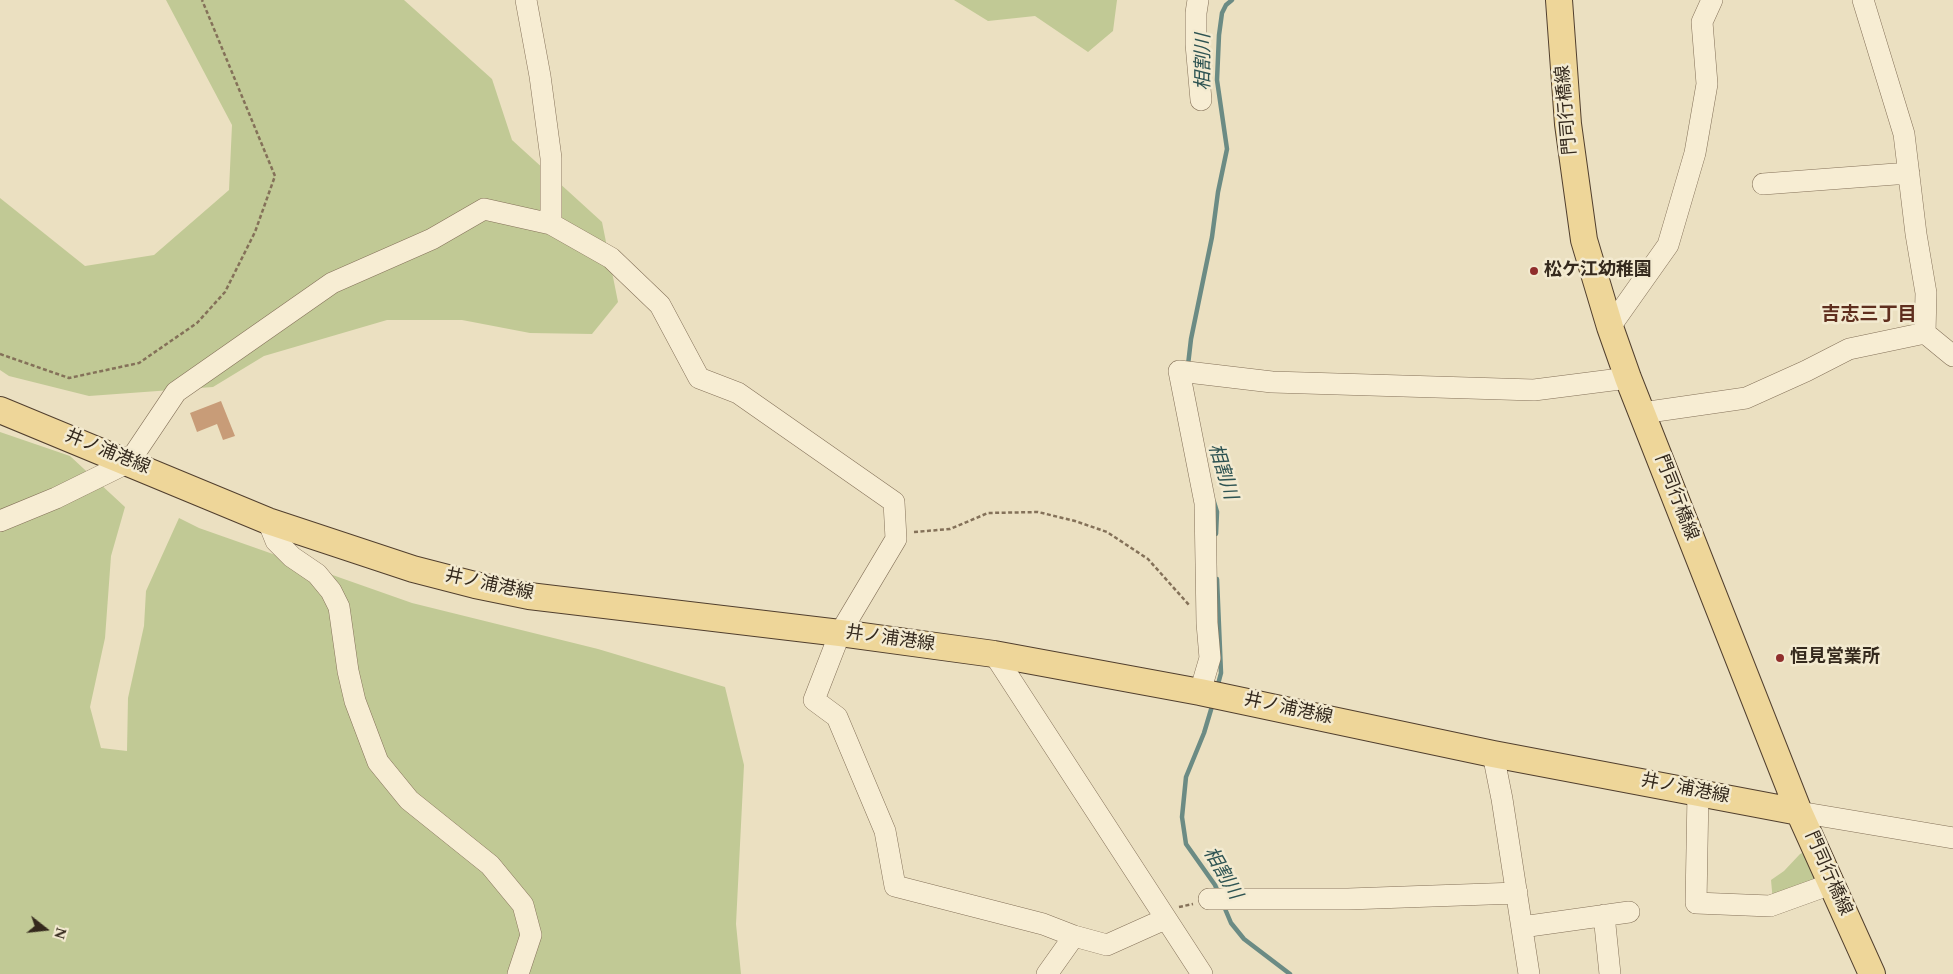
<!DOCTYPE html>
<meta charset="utf-8">
<style>
body{margin:0}
#map{position:relative;width:1953px;height:974px;overflow:hidden;background:#ebe0c1;font-family:Spectral,serif}
canvas{display:block}
.north{position:absolute;left:20px;top:904px;width:50px;height:50px;-webkit-text-stroke:4px #f3ead0;paint-order:stroke;rotate:106deg;font-size:14px;font-weight:700;line-height:20px;text-align:center;color:#34291d}
.north::after{content:'';display:block;margin:auto;width:18px;height:22px;background:#34291d;clip-path:polygon(50% 0,100% 100%,50% 72%,0 100%)}
</style>
<div id="map">
<canvas width="1953" height="974"></canvas>
<div class="north">N</div>
</div>
<script>
const ctx = document.querySelector('canvas').getContext('2d');
ctx.lineJoin = 'round';
function fillPath(path, color) { ctx.fillStyle = color; ctx.fill(path, 'evenodd'); }
const shape = rows => new Path2D(rows.map(r => 'M' + r).join(''));
function strokePath(path, color, width, dash) { ctx.strokeStyle = color; ctx.lineWidth = width; ctx.lineCap = dash ? 'butt' : 'round'; ctx.setLineDash(dash || []); ctx.stroke(path); }
function label(font, color, halo, rows, align = 'center') {
  ctx.font = font + ' Spectral,"Noto Sans JP",serif'; ctx.lineWidth = 5; ctx.setLineDash([]); ctx.textBaseline = 'middle'; ctx.strokeStyle = halo; ctx.fillStyle = color; for (const [text, x, y, turn = 0] of rows) {
    ctx.save(); ctx.translate(x, y); ctx.rotate((+turn || 0) * Math.PI / 180); ctx.textAlign = isNaN(turn) ? turn : align; if (halo) ctx.strokeText(text, 0, 0); ctx.fillText(text, 0, 0); ctx.restore();
  }
}
const green = shape([
 [166,0,404,0,492,79,512,140,602,222,618,302,592,334,530,333,462,320,387,320,264,356,213,387,89,396,9,376,0,370,0,198,85,266,154,255,229,190,232,125],
 [954,0,1117,0,1113,31,1088,52,1035,16,988,21],
 [0,432,70,456,125,507,111,556,105,638,90,707,101,748,127,751,128,698,144,626,146,591,179,518,199,528,412,603,598,649,725,687,744,765,736,924,741,974,0,974],
 [1813,848,1828,885,1773,902,1771,880,1784,871,1800,854]
]);
const stream = shape([
 [1188,365,1191,339,1212,237,1218,192,1227,149,1217,80,1219,35,1222,13,1226,5,1232,0],
 [1214,502,1217,512,1216,534],
 [1217,579,1221,673,1217,688],
 [1213,703,1204,733,1186,777,1182,817,1186,844,1215,885,1218,892],
 [1223,904,1231,923,1244,939,1290,974]
]);
const building = shape([
 [221,401,235,436,223,440,217,424,197,432,190,413]
]);
const path = shape([
 [0,354,69,378,139,363,197,323,225,292,255,232,275,176,202,0],
 [914,532,950,529,988,513,1038,512,1075,521,1107,532,1148,559,1189,605],
 [1179,907,1193,904]
]);
const minor = shape([
 [526,0,540,76,551,158,551,224],
 [1198,0,1196,13,1196,44,1201,100],
 [1863,0,1904,134,1916,234,1926,293,1925,333],
 [1763,184,1909,173],
 [1610,327,1668,245,1695,153,1707,84,1702,22,1712,0],
 [1925,333,1953,356],
 [1642,413,1746,398,1806,371,1849,349,1925,333],
 [0,521,56,498,129,462,176,392,332,283,432,239,484,209,551,224,611,258,660,305,699,378,738,393,894,502,896,539,840,633,814,700,837,717,885,831,895,886,1043,924,1074,936,1107,945,1165,919],
 [268,521,276,541,292,557,317,574,331,591,339,607,348,671,355,701,378,762,409,800,490,865,523,905,531,935,518,974],
 [994,654,1202,974],
 [1200,692,1210,658,1207,623,1205,503,1179,371,1272,382,1534,390,1628,378],
 [1493,754,1502,799,1529,974],
 [1698,793,1696,903,1770,906,1831,884],
 [1799,812,1953,838],
 [1209,899,1348,899,1517,893],
 [1604,915,1610,974],
 [1522,927,1629,912],
 [1047,974,1074,936]
]);
const major = shape([
 [1559,0,1568,124,1584,240,1610,327,1628,378,1799,812,1872,974],
 [0,410,268,521,413,569,475,585,529,596,840,633,994,654,1200,692,1493,754,1799,812]
]);
const markers = [
 [1534,271,5,"#902e2c"],
 [1780,658,5,"#902e2c"]
];
const streetNames = [
 ["門司行橋線",1568,110,-95],
 ["井ノ浦港線",107,453,22],
 ["門司行橋線",1675,498,69],
 ["井ノ浦港線",489,586,12],
 ["井ノ浦港線",890,640,8],
 ["井ノ浦港線",1288,710,12],
 ["井ノ浦港線",1685,790,11],
 ["門司行橋線",1827,874,66]
];
const poiNames = [
 ["松ケ江幼稚園",1544,271],
 ["恒見営業所",1790,658]
];
const waterNames = [
 ["相割川",1205,62,-90],
 ["相割川",1221,472,73],
 ["相割川",1221,874,60]
];
const neighbourhoodNames = [
 ["吉志三丁目",1869,316]
];
fillPath(green, '#c1c995');
strokePath(stream, '#6b8b84', 4.5);
fillPath(building, '#c89c78');
strokePath(minor, '#847159', 22);
strokePath(major, '#513f2e', 28);
strokePath(path, '#847159', 2.5, [4, 2.5]);
strokePath(minor, '#f7edd3', 21);
strokePath(major, '#eed699', 26);
for (const [x, y, r, color] of markers) { const dot = new Path2D(); dot.arc(x, y, r, 0, 2 * Math.PI); ctx.fillStyle = color; ctx.fill(dot); strokePath(dot, '#f3ead0', 2); }
label('18px', '#34291d', '#f3ead0', streetNames);
label('bold 18px', '#34291d', '#f3ead0', poiNames, 'left');
label('italic 19px', '#2d5352', '#f3ead0', waterNames);
label('bold 19px', '#5f2e1e', '#f3ead0', neighbourhoodNames);
</script>
